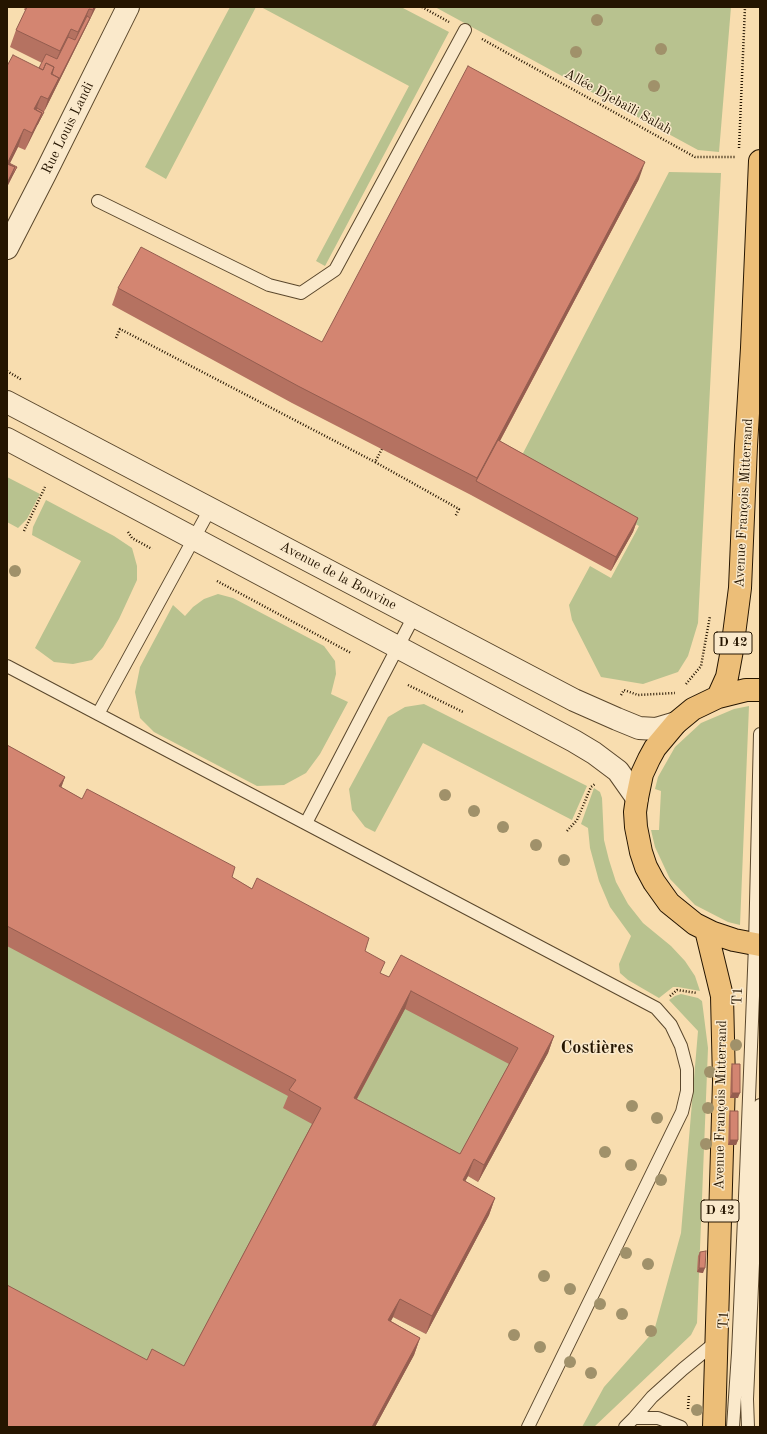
<!DOCTYPE html>
<meta charset="utf-8">
<style>
body{margin:0}
#map{position:relative;width:767px;height:1434px;overflow:hidden;background:#f8ddaf;font-family:"Old Standard TT",serif}
canvas{display:block}
.frame{position:absolute;inset:0;border:8px solid #251500;pointer-events:none}
</style>
<div id="map">
<canvas width="767" height="1434"></canvas>
<div class="frame"></div>
</div>
<script>
const ctx = document.querySelector('canvas').getContext('2d');
ctx.lineJoin = 'round';
function fillPath(path, color) { ctx.fillStyle = color; ctx.fill(path, 'evenodd'); }
const shape = rows => new Path2D(rows.map(r => 'M' + r).join(''));
function strokePath(path, color, width, dash) { ctx.strokeStyle = color; ctx.lineWidth = width; ctx.lineCap = dash ? 'butt' : 'round'; ctx.setLineDash(dash || []); ctx.stroke(path); }
function label(font, color, halo, rows, align = 'center') {
  ctx.font = font + ' "Old Standard TT",serif'; ctx.lineWidth = 3; ctx.setLineDash([]); ctx.textBaseline = 'middle'; ctx.strokeStyle = halo; ctx.fillStyle = color; for (const [text, x, y, turn = 0] of rows) {
    ctx.save(); ctx.translate(x, y); ctx.rotate((+turn || 0) * Math.PI / 180); ctx.textAlign = isNaN(turn) ? turn : align; if (halo) ctx.strokeText(text, 0, 0); ctx.fillText(text, 0, 0); ctx.restore();
  }
}
const green = shape([
 [230,7,256,7,166,179,145,167],
 [261,7,401,7,449,32,325,266,316,261,409,86],
 [435,7,731,7,719,152,698,150],
 [669,172,721,173,698,623,688,656,678,672,643,684,601,677,572,620,569,605,590,566,611,578,639,526,520,459],
 [7,477,40,494,27,519,18,528,7,522],
 [46,500,114,536,132,548,137,566,137,580,119,619,103,647,92,660,73,664,54,662,35,648,81,561,32,535,33,527],
 [218,594,233,598,324,646,335,661,336,674,331,694,348,702,320,754,306,773,284,785,257,786,154,732,140,718,135,692,140,667,173,605,185,616,193,607,204,599],
 [424,704,587,786,572,820,423,743,375,832,365,827,352,810,349,789,388,717,405,707],
 [749,706,740,925,728,922,695,905,670,879,655,847,651,830,659,830,661,791,655,789,658,777,675,747,701,723,734,709],
 [7,766,358,968,548,1053,478,1182,468,1176,457,1197,489,1215,426,1334,393,1317,382,1337,414,1355,375,1427,7,1427],
 [594,788,600,792,602,798,604,840,609,860,616,882,628,904,643,923,671,946,685,961,695,976,700,991,678,987,673,987,659,998,628,980,620,973,619,964,631,936,610,907,599,881,590,848,588,828,581,824],
 [681,994,698,998,702,1001,708,1048,697,1323,691,1335,594,1427,582,1427,604,1387,654,1331,681,1233,698,1031,669,1000,675,996]
]);
const path = shape([
 [422,7,449,22],
 [482,39,695,157,736,157],
 [739,148,745,7],
 [116,338,120,329,375,462],
 [7,371,22,380],
 [382,449,375,462,459,509,455,517],
 [24,531,45,487],
 [128,532,132,538,152,549],
 [217,581,351,653],
 [686,684,701,666,710,616],
 [408,685,463,712],
 [621,695,624,690,638,695,675,693],
 [567,831,577,820,591,787,595,784],
 [670,996,677,990,697,993],
 [688,1409,689,1394]
]);
const service = shape([
 [98,201,269,285,301,293,335,270,465,30],
 [7,666,656,1008,671,1025,681,1046,687,1069,687,1091,682,1112,528,1427],
 [98,714,210,509],
 [306,823,414,616],
 [625,1427,634,1418],
 [681,1427,658,1418,634,1418,652,1397,683,1369,716,1342],
 [733,1427,738,1353,746,1174,755,945,760,734],
 [748,1427,747,1399,760,1105]
]);
const minor = shape([
 [7,248,45,174,128,7]
]);
const tertiary = shape([
 [7,402,574,700,617,719,639,728,656,729,676,723],
 [7,439,574,741,594,753,618,771,637,798]
]);
const primary = shape([
 [760,690,746,690,718,697,693,709,676,723,655,748,649,759,642,774,637,798,635,812,636,827,641,852,646,867,654,882,669,903,695,924,713,933,734,940,760,945],
 [718,697,727,677,732,650,740,588,746,446,752,348,760,161],
 [706,930,722,996,724,1081,714,1427]
]);
const trees = [
 [597,20],
 [661,49],
 [576,52],
 [654,86],
 [15,571],
 [445,795],
 [474,811],
 [503,827],
 [536,845],
 [564,860],
 [736,1045],
 [710,1072],
 [632,1106],
 [708,1108],
 [657,1118],
 [706,1144],
 [605,1152],
 [631,1165],
 [661,1180],
 [626,1253],
 [648,1264],
 [544,1276],
 [570,1289],
 [600,1304],
 [622,1314],
 [651,1331],
 [514,1335],
 [540,1347],
 [570,1362],
 [591,1373],
 [697,1410]
];
const wall = shape([
 [25,7,96,7,25,150,18,147,10,163,15,171,7,187,7,66,39,68,42,63,10,47,16,30,26,10,24,10],
 [639,179,500,441,638,518,633,532,611,571,471,495,292,403,112,305,118,288,322,342],
 [7,745,65,777,61,787,82,799,232,877,252,889,365,951,381,974,389,977,554,1036,548,1053,478,1182,468,1176,465,1181,495,1198,489,1215,426,1334,393,1317,391,1321,420,1338,414,1355,375,1427,147,1360,184,1366,312,1124,283,1108,288,1096,7,946],
 [405,1009,509,1064,460,1154,357,1099],
 [732,1064,738,1098,730,1098,731,1069],
 [730,1111,738,1140,736,1145,728,1145,729,1116],
 [700,1252,703,1273,697,1272,698,1256]
]);
const shadedWall = shape([
 [94,7,96,7,25,150,32,133,42,113,44,112,48,99,90,18],
 [89,9,83,26,72,50,78,32],
 [71,29,65,46,49,82,51,74,60,51],
 [41,96,35,113,34,109],
 [24,129,18,147,7,169,7,165],
 [645,162,639,179,478,482,476,481,477,478],
 [15,167,17,167,7,187,7,183],
 [638,518,633,532,611,571,616,557],
 [65,777,59,794,59,786],
 [411,991,405,1009,348,1115,354,1098],
 [554,1036,548,1053,478,1182,484,1165],
 [732,1093,740,1093,738,1098,730,1098],
 [730,1140,738,1140,736,1145,728,1145],
 [474,1159,468,1176,457,1197,463,1180],
 [495,1198,489,1215,426,1334,432,1316],
 [699,1268,705,1268,703,1273,697,1272],
 [400,1299,393,1317,382,1337,388,1320],
 [420,1338,414,1355,375,1427,372,1427]
]);
const building = shape([
 [27,7,94,7,93,10,89,9,78,32,71,29,60,51,16,30,27,7],
 [87,16,90,18,56,85,59,78,52,74,54,67,46,63,43,70,39,68,46,54,57,59,68,37,75,40,87,16],
 [13,55,43,70,46,63,54,67,51,74,59,78,48,99,41,96,34,109,42,113,32,133,24,129,7,164,15,167,7,183,7,66,13,55],
 [468,66,645,162,477,478,298,386,118,288,141,247,322,342,468,66],
 [37,108,44,112,37,125,42,113,36,110,37,108],
 [9,163,17,167,10,179,15,167,9,164,9,163],
 [498,440,638,518,616,557,476,481,498,440],
 [7,745,65,777,59,786,82,799,87,789,235,867,232,877,252,889,257,878,369,938,365,951,385,962,380,973,389,977,401,955,554,1036,484,1165,474,1159,463,1180,495,1198,432,1316,400,1299,388,1320,420,1338,372,1427,7,1427,7,1285,147,1360,152,1349,184,1366,321,1108,289,1090,296,1080,7,926,7,745],
 [411,991,518,1048,460,1154,354,1098,411,991],
 [732,1064,740,1064,740,1093,732,1093,732,1064],
 [730,1111,738,1111,738,1140,730,1140,730,1111],
 [706,1251,705,1268,699,1268,700,1252,706,1251]
]);
const shields = [
 [733,643,38],
 [720,1211,38]
];
const shieldNames = [
 ["D 42",733,643],
 ["D 42",720,1211]
];
const streetNames = [
 ["Allée Djebaïli Salah",618,102,29],
 ["Rue Louis Landi",68,128,-64],
 ["Avenue François Mitterrand",744,503,-87],
 ["Avenue de la Bouvine",338,576,28],
 ["T1",738,996,-88],
 ["Avenue François Mitterrand",721,1105,-89],
 ["T1",724,1320,-87]
];
const districtNames = [
 ["Costières",597,1048]
];
fillPath(green, '#b8c28f');
strokePath(service, '#5a472c', 14);
strokePath(minor, '#5a472c', 24);
strokePath(tertiary, '#5a472c', 24);
strokePath(primary, '#251500', 24);
strokePath(path, '#251500', 2.5, [1, 2]);
strokePath(service, '#fae9cb', 12);
strokePath(minor, '#fae9cb', 22);
strokePath(tertiary, '#fae9cb', 22);
strokePath(primary, '#ecbe78', 22);
ctx.fillStyle = '#a0916a';
for (const [x, y] of trees) { ctx.beginPath(); ctx.arc(x, y, 6, 0, 2 * Math.PI); ctx.fill(); }
fillPath(wall, '#b57261');
fillPath(shadedWall, '#945d4f');
fillPath(building, '#d38571');
strokePath(building, '#945d4f', 1);
for (const [x, y, w] of shields) { const box = new Path2D(); box.roundRect(x - w / 2, y - 11, w, 22, 3); ctx.fillStyle = '#fae9cb'; ctx.fill(box); strokePath(box, '#251500', 1); }
label('bold 13px', '#251500', null, shieldNames);
label('14px', '#251500', '#fae9cb', streetNames);
label('bold 18px', '#251500', '#fae9cb', districtNames);
</script>
